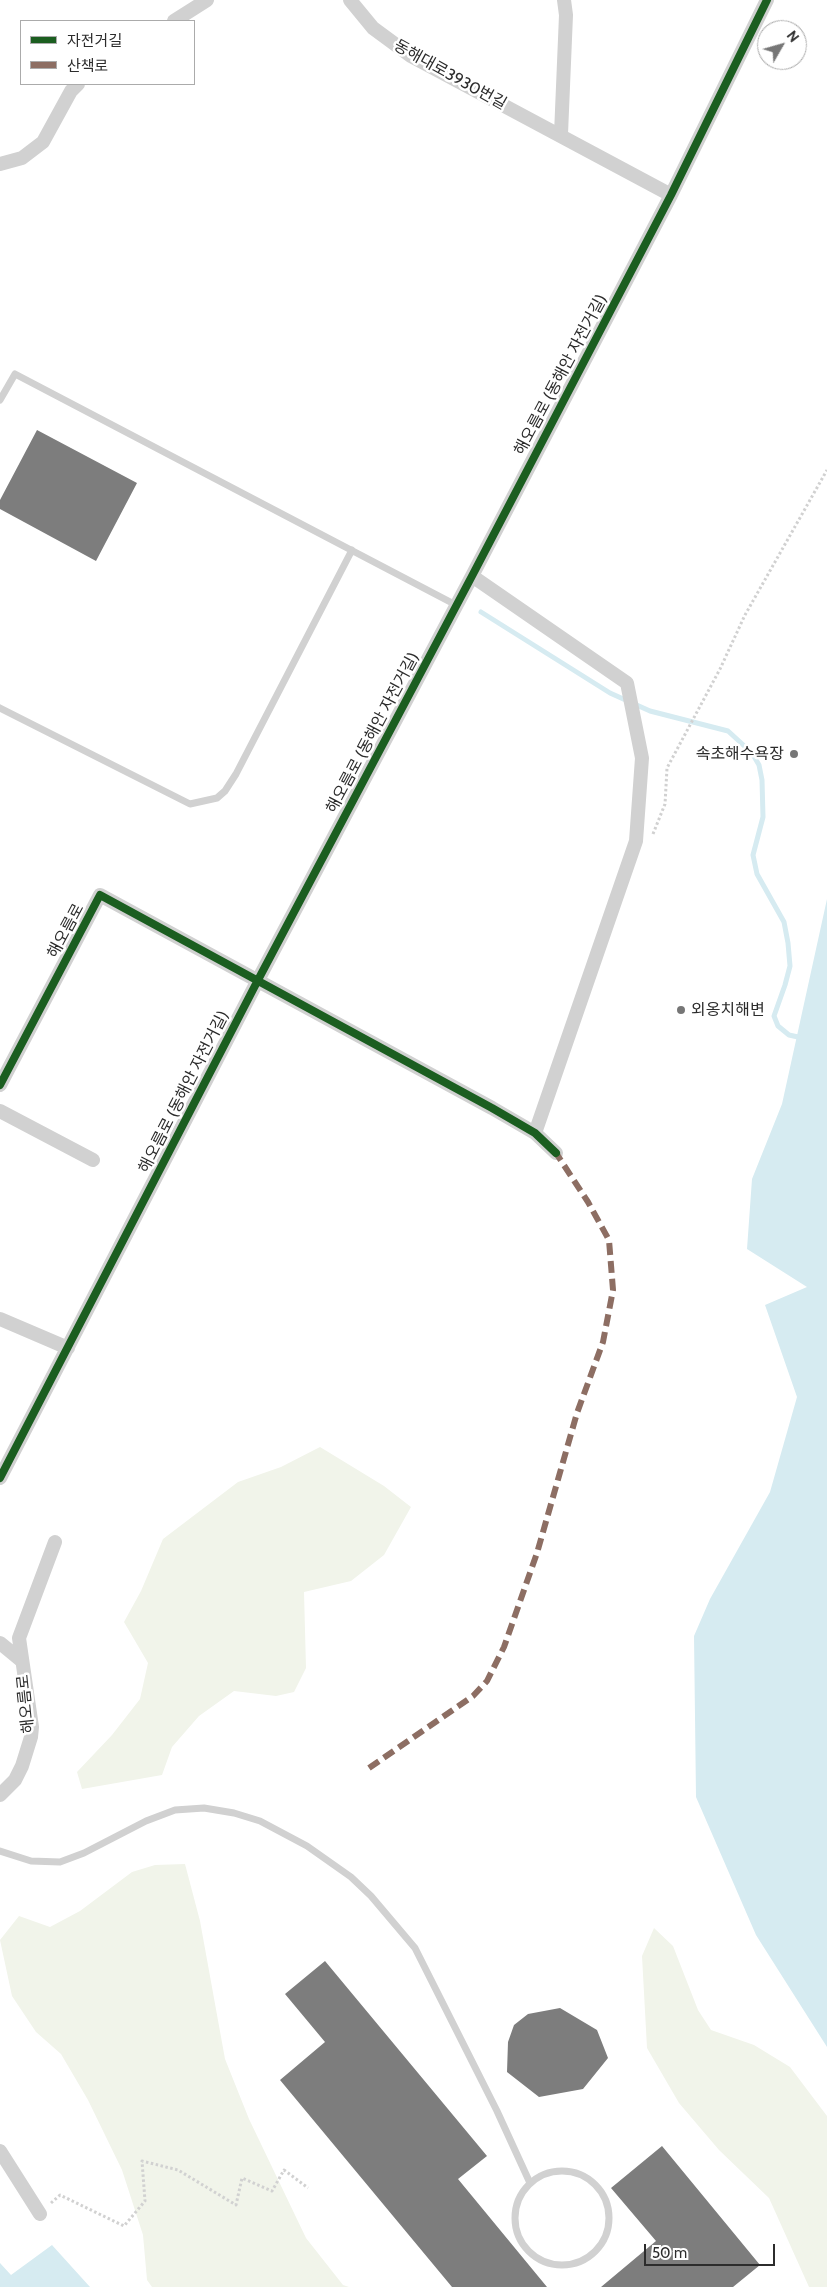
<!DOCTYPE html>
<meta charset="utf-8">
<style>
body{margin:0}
#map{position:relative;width:827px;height:2287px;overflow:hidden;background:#fff;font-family:Cabin,"Noto Sans KR",sans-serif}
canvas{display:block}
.legend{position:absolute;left:20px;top:20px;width:175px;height:65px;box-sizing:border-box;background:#fff;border:1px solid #ababab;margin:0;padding:6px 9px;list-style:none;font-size:15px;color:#2c2c2c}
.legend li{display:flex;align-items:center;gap:10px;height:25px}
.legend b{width:25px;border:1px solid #ababab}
.north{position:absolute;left:757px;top:20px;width:50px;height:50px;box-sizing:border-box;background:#fff;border:1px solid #ababab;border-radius:50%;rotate:52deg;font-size:14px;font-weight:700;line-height:20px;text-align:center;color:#2c2c2c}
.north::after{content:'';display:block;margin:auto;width:18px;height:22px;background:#767676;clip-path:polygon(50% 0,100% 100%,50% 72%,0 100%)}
.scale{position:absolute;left:644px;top:2244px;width:131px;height:22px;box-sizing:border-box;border:2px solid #2c2c2c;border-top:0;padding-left:6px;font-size:15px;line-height:18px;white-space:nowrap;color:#2c2c2c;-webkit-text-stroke:4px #fff;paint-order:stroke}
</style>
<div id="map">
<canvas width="827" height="2287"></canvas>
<ul class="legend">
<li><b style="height:6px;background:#1b5e20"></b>자전거길</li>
<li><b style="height:6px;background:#8d6e63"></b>산책로</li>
</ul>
<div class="north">N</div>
<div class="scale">50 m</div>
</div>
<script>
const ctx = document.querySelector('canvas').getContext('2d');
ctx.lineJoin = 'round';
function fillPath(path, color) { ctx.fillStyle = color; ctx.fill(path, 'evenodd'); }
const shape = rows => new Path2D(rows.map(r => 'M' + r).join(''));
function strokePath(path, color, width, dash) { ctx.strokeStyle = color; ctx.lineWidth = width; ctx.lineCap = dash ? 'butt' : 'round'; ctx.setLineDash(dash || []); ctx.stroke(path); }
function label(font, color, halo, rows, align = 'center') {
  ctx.font = font + ' Cabin,"Noto Sans KR",sans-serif'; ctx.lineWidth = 5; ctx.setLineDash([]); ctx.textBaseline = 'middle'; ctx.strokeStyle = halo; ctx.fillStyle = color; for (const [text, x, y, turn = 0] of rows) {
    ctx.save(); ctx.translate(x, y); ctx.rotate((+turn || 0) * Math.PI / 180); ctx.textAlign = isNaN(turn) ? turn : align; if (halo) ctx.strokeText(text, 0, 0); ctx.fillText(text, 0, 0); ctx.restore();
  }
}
const green = shape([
 [320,1447,384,1486,411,1507,384,1555,351,1581,304,1592,306,1668,294,1692,276,1696,234,1691,199,1716,172,1747,162,1775,82,1789,77,1772,112,1735,140,1699,148,1663,124,1622,141,1591,163,1539,238,1482,281,1467],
 [185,1864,200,1921,225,2059,249,2119,306,2238,343,2285,349,2287,152,2287,147,2280,143,2235,122,2170,88,2100,61,2054,36,2032,12,1996,0,1940,19,1916,50,1927,80,1911,132,1872,155,1865],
 [654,1928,673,1946,698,2010,711,2030,754,2045,790,2067,827,2116,827,2287,809,2287,769,2198,719,2150,679,2103,647,2048,642,1956]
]);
const water = shape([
 [827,899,827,2047,756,1935,696,1797,694,1636,710,1599,770,1492,797,1397,765,1305,807,1287,747,1249,752,1179,782,1104],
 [52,2245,90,2287,0,2287,0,2263,11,2275]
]);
const stream = shape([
 [481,612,610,693,650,711,728,731,752,753,759,765,762,780,763,817,753,855,757,874,784,922,788,943,790,966,785,985,774,1016,778,1026,789,1035,798,1037]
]);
const building = shape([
 [37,430,137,483,96,561,0,509,0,500],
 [325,1961,487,2156,458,2179,547,2287,452,2287,280,2080,325,2042,285,1994],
 [560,2008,597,2030,608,2058,583,2089,539,2097,507,2072,508,2042,514,2025,528,2014],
 [662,2146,760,2265,733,2287,601,2287,656,2241,611,2188]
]);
const path = shape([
 [653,834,665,804,667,768,720,669,745,615,827,470],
 [51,2203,60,2195,124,2226,145,2201,142,2161,178,2170,236,2205,242,2178,272,2191,284,2170,308,2188]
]);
const service = shape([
 [0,400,15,374,456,605],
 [0,708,190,804,217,798,225,791,236,774,352,550],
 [0,1851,31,1861,60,1862,84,1853,146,1821,175,1810,204,1808,234,1813,260,1821,307,1846,351,1877,371,1896,415,1948,497,2111,530,2183],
 '515 2218a47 47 0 1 1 94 0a47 47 0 1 1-94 0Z'
]);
const minor = shape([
 [350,0,373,28,411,56,671,195],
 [174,21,207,0],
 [561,134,566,15,564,0],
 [0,164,22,158,43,142,71,91,78,84],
 [472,576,627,683,642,758,636,841,535,1133],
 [0,1085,100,895,492,1108,535,1133,556,1153],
 [0,1111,93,1160],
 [0,1319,68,1348],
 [0,1478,258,980,472,576,671,195,767,0],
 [0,1643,22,1661],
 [0,1795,15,1780,22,1766,31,1737,32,1727,19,1638,55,1542],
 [0,2151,40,2214]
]);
const quiet = shape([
 [369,1768,473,1696,487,1681,504,1647,537,1553,577,1413,603,1342,613,1290,609,1240,588,1202,556,1153]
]);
const cycleway = shape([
 [0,1085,100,895,492,1108,535,1133,556,1153],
 [0,1478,258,980,472,576,671,195,767,0]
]);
const markers = [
 [794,754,5,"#767676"],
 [681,1010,5,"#767676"]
];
const streetNames = [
 ["동해대로3930번길",450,75,29],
 ["해오름로 (동해안 자전거길)",561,375,-62],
 ["해오름로 (동해안 자전거길)",373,733,-62],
 ["해오름로",66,931,-62],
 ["해오름로 (동해안 자전거길)",184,1092,-63],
 ["해오름로",26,1704,-96]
];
const poiNames = [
 ["속초해수욕장",784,754],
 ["외옹치해변",691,1010,"left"]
];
fillPath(green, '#f1f4ea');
fillPath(water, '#d6ebf1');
strokePath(stream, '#d6ebf1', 5);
fillPath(building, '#7d7d7d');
strokePath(path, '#d1d1d1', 3, [2.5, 2.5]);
strokePath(service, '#d1d1d1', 7);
strokePath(minor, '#d1d1d1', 14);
strokePath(quiet, '#8d6e63', 6, [12, 6]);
strokePath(cycleway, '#1b5e20', 8);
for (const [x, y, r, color] of markers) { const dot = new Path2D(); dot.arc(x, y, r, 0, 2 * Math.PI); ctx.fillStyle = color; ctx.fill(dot); strokePath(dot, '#fff', 2); }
label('16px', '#2c2c2c', '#fff', streetNames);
label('16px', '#2c2c2c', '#fff', poiNames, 'right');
</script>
